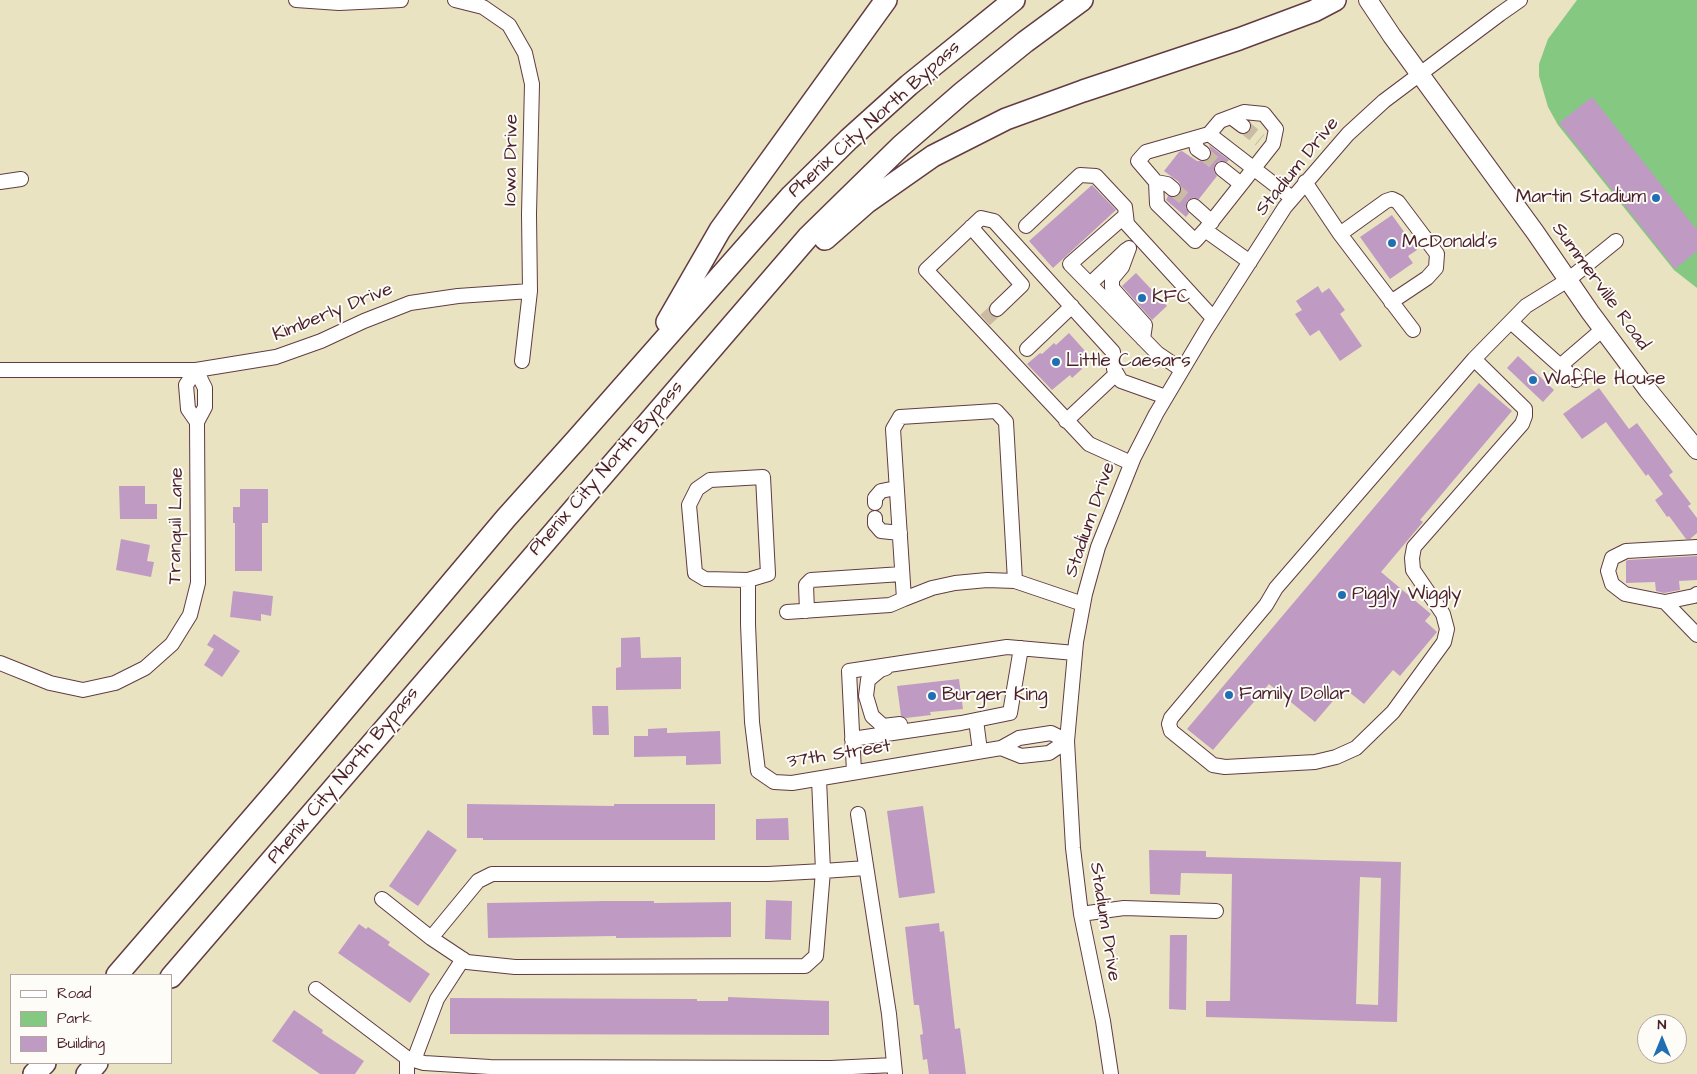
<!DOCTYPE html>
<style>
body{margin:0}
#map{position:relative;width:1697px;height:1074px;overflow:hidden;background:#eae3c1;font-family:"Architects Daughter",sans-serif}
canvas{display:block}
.legend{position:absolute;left:10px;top:974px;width:162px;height:90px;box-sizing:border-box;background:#fdfcf7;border:1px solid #b5a4a5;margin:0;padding:6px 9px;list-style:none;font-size:15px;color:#4a1f2b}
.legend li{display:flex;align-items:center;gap:10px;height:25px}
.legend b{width:25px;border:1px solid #b5a4a5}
.north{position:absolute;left:1637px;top:1014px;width:50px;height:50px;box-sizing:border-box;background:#fdfcf7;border:1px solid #b5a4a5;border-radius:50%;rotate:0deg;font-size:14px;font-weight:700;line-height:20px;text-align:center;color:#4a1f2b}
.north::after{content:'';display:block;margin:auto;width:18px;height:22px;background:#1f6fb2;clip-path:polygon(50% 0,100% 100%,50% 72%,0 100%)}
</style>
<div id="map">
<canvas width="1697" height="1074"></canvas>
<ul class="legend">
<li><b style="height:6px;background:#fff"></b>Road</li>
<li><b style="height:14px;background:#84c881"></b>Park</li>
<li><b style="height:14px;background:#bf9bc4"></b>Building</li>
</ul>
<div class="north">N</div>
</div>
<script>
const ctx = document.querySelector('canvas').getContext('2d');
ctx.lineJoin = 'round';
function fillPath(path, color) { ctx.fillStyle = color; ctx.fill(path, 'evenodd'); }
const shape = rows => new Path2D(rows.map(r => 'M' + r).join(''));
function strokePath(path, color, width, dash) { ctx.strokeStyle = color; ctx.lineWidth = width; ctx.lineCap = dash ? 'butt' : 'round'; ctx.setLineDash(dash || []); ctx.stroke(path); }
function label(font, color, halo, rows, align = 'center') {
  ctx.font = font + ' "Architects Daughter",sans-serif'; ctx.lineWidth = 4; ctx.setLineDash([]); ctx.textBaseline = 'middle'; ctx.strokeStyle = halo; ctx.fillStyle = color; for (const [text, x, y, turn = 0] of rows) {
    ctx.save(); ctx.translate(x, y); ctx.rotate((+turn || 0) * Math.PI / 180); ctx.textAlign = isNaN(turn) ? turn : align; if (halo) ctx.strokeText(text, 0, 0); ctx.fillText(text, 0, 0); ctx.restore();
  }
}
const green = shape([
 [1577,0,1697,0,1697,288,1674,270,1558,125,1548,107,1539,76,1539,64,1548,39]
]);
const building = shape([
 [1592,97,1697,230,1697,251,1675,269,1559,123],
 [1209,145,1229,160,1227,162,1219,161,1215,164,1214,172,1217,176,1199,199,1192,198,1187,201,1186,208,1189,213,1186,217,1166,200,1168,196,1176,197,1182,190,1179,182,1164,171,1179,152,1182,151,1197,161,1207,161,1212,154],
 [1092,185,1116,210,1053,268,1029,241],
 [1392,215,1417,250,1408,256,1413,263,1390,279,1360,237],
 [1136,273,1167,306,1152,320,1122,286],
 [1318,286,1322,293,1329,288,1345,310,1340,314,1362,346,1340,361,1319,330,1310,336,1295,314,1302,310,1296,301],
 [1069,333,1086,352,1079,358,1083,363,1080,366,1082,369,1072,378,1070,375,1052,390,1027,364,1040,353,1042,354,1054,343,1056,345],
 [1518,356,1554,390,1543,402,1507,368],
 [1479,383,1512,411,1420,520,1423,522,1381,572,1431,614,1425,621,1437,632,1400,676,1393,670,1364,704,1344,688,1315,722,1269,684,1213,750,1187,729],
 [1599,388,1629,429,1637,423,1673,472,1669,475,1691,504,1688,506,1697,518,1697,533,1690,539,1686,539,1669,516,1667,517,1655,500,1663,494,1648,474,1646,476,1606,422,1582,439,1563,414],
 [119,486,145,486,145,504,157,504,157,519,120,519],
 [240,489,268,489,268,523,262,523,262,571,235,571,235,523,233,523,233,507,240,507],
 [121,539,150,545,147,561,154,562,151,577,116,570],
 [1697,556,1697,580,1679,581,1680,590,1664,593,1656,591,1655,582,1626,583,1626,561,1628,560],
 [233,591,273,596,271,616,261,614,261,621,230,617],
 [214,634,240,651,222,677,204,665,214,649,207,645],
 [640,637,641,658,681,657,681,689,616,690,616,668,621,667,621,638],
 [959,679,963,709,930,712,931,715,906,718,901,716,897,686],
 [592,706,608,706,609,735,593,735],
 [667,728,667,733,720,731,721,764,686,765,686,756,634,757,634,736,648,736,648,729],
 [467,804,614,806,614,804,715,804,715,840,483,840,483,838,467,838],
 [923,806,935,893,899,898,887,811],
 [788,818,789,840,756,840,756,819],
 [428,830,457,850,418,906,389,886],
 [1149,850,1206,851,1206,857,1401,862,1397,1022,1206,1017,1206,1001,1230,1001,1232,874,1181,873,1180,895,1150,894],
 [1360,877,1381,878,1378,1005,1356,1004],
 [766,900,792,901,791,940,765,939],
 [604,901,654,901,654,903,731,902,731,937,616,938,616,936,488,938,487,903],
 [939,923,940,932,944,931,955,1029,960,1028,966,1074,929,1074,927,1059,923,1060,920,1035,923,1034,919,1005,914,1005,905,927],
 [359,924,366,929,368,927,390,942,388,945,430,974,410,1003,338,953],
 [1170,935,1187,935,1186,1010,1169,1009],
 [728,997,829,1001,829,1035,450,1034,450,998,697,999,697,1001,728,1001],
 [294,1010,323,1030,322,1033,364,1061,355,1074,320,1074,272,1041]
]);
const minorTunnel = shape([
 [1243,126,1260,140],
 [1203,153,1222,169],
 [1173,189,1194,206],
 [985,320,997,309]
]);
const minor = shape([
 [296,0,339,3,401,0],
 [455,0,483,7,509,25,525,53,532,84,529,214,530,291,522,361],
 [1231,117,1243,126],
 [1195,138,1197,149,1203,153],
 [1222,169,1241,184],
 [0,182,21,179],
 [1156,182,1167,184,1173,189],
 [1305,182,1340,234,1413,330],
 [1194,206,1212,222],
 [1126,215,1070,264,1157,353,1182,370],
 [1026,226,1080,175,1096,176,1125,207,1127,224,1213,318],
 [971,227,1022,285,997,309],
 [1205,230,1273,144,1276,129,1264,114,1244,112,1220,121,1209,134],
 [1340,234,1386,201,1392,199,1398,202,1437,254,1436,268,1427,278,1391,302],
 [1129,248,1122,267,1112,279,1112,288,1145,325,1143,339],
 [1250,262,1205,230,1195,241,1157,204,1156,182,1138,161,1146,152,1209,134,1292,198],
 [1090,284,1126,250],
 [1511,322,1576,380],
 [1027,349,1072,306],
 [1474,359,1525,409,1525,416,1522,424,1414,547,1412,558,1413,570,1443,614,1447,629,1444,642,1393,712,1356,748,1336,757,1315,762,1225,767,1213,765,1171,731,1169,724,1171,718,1266,605,1276,588,1474,359,1526,306,1568,280,1616,241],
 [1560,366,1603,329],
 [0,370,196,370,276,357,321,341,364,321,410,303,458,296,530,291],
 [196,370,186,385,188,409,197,422],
 [1066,421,1116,374],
 [1131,463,1089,444,926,270,981,218,994,221,1113,352,1114,369,1121,381,1166,397],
 [763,477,768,574,748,580,705,579,695,573,689,505,697,489,710,480,763,477],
 [875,503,875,498,881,491,896,488],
 [875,518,875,524,881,531,900,533],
 [748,580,748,624,752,722,758,771,774,782,792,783,1001,748,1019,738,1051,733,1067,741,1049,753,1021,756,1001,748],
 [1697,594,1694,596,1665,602,1697,635],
 [904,599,932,588,955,583,987,580,1015,581],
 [1665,602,1625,594,1612,584,1608,571,1612,558,1626,551,1697,547],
 [807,611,806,585,811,580,902,574],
 [787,612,890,605,904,599,893,429,900,417,996,411,1006,422,1015,581,1083,604],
 [0,663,50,683,83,690,115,683,145,668,172,644,190,615,198,583,197,422,205,407,205,388,196,370],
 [886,668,880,670,868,680,866,696,872,716,883,726,900,724],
 [976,720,980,751],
 [852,739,961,723,1010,713,1021,648],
 [854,772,849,671,1007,647,1075,653],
 [819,779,823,871,816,956,805,966,515,967,467,962,431,938,478,881,492,874,768,874,823,871,866,868],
 [858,814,889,1014,895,1073],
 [382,899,431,938],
 [1081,914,1124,908,1216,911],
 [316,989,407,1058,424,1063,490,1067,831,1068,894,1065],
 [414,1060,437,999,463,959],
 [407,1074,407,1058],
 [1111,1074,1103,1021,1081,914,1073,848,1067,741,1076,642,1085,594,1098,547,1134,457,1156,414,1206,330,1285,207,1348,134,1384,101,1500,14,1520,0]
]);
const major = shape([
 [1368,0,1392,36,1535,232,1590,312,1648,390,1697,450]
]);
const highway = shape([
 [825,239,866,203,933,156,1006,119,1083,91,1239,39,1314,11,1335,0],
 [667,322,720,230,886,0],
 [117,975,281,785,506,518,576,440,791,196,849,139,909,85,1014,0],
 [171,977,808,237,901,146,962,93,1025,42,1082,0],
 [34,1074,45,1063],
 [87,1074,97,1063]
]);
const markers = [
 [1656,198,5,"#1f6fb2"],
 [1392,243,5,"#1f6fb2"],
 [1142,298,5,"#1f6fb2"],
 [1056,362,5,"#1f6fb2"],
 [1533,380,5,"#1f6fb2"],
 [1342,595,5,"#1f6fb2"],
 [1229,695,5,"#1f6fb2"],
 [932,696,5,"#1f6fb2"]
];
const streetNames = [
 ["Phenix City North Bypass",875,120,-42],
 ["Iowa Drive",512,160,-89],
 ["Stadium Drive",1298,167,-51],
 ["Summerville Road",1600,287,54],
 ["Kimberly Drive",333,313,-22],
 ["Phenix City North Bypass",607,469,-49],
 ["Stadium Drive",1091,520,-71],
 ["Tranquil Lane",177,526,-89],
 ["37th Street",839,755,-9],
 ["Phenix City North Bypass",344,776,-50],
 ["Stadium Drive",1104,922,81]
];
const poiNames = [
 ["Martin Stadium",1646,198,"right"],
 ["McDonald's",1402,243],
 ["KFC",1152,298],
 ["Little Caesars",1066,362],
 ["Waffle House",1543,380],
 ["Piggly Wiggly",1352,595],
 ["Family Dollar",1239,695],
 ["Burger King",942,696]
];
fillPath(green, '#84c881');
fillPath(building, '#bf9bc4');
strokePath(minorTunnel, '#cabca3', 14, [14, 7]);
strokePath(minor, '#623c42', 16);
strokePath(major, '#623c42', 20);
strokePath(highway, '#623c42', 24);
strokePath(minor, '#fff', 14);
strokePath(major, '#fff', 18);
strokePath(highway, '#fff', 21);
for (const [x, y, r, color] of markers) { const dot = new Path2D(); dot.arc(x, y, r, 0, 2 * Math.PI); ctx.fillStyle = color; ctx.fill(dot); strokePath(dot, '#fdfcf7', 2); }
label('19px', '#4a1f2b', '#fdfcf7', streetNames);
label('19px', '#4a1f2b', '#fdfcf7', poiNames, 'left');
</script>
